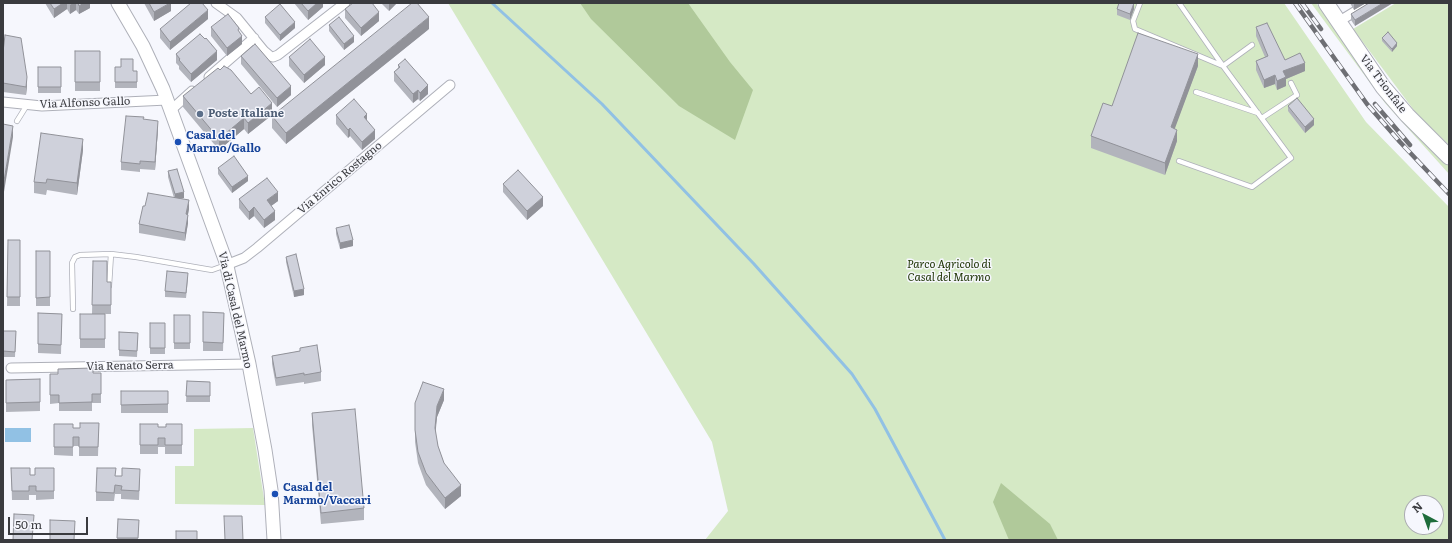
<!DOCTYPE html>
<style>
body{margin:0}
#map{position:relative;width:1452px;height:543px;overflow:hidden;background:#f6f7fd;font-family:Literata,serif}
canvas{display:block}
.frame{position:absolute;inset:0;border:4px solid #3a3b3f;pointer-events:none}
.north{position:absolute;left:1404px;top:495px;width:40px;height:40px;box-sizing:border-box;background:#f6f7fd;border:1px solid #abacb1;border-radius:50%;rotate:319deg;font-size:11px;font-weight:700;line-height:16px;text-align:center;color:#3a3b3f}
.north::after{content:'';display:block;margin:auto;width:14px;height:18px;background:#1e6c3b;clip-path:polygon(50% 0,100% 100%,50% 72%,0 100%)}
.scale{position:absolute;left:8px;top:517px;width:80px;height:18px;box-sizing:border-box;border:2px solid #3a3b3f;border-top:0;padding-left:5px;font-size:12px;line-height:14px;white-space:nowrap;color:#3a3b3f;-webkit-text-stroke:3px #f6f7fd;paint-order:stroke}
</style>
<div id="map">
<canvas width="1452" height="543"></canvas>
<div class="frame"></div>
<div class="north">N</div>
<div class="scale">50 m</div>
</div>
<script>
const ctx = document.querySelector('canvas').getContext('2d');
ctx.lineJoin = 'round';
function fillPath(path, color) { ctx.fillStyle = color; ctx.fill(path, 'evenodd'); }
const shape = rows => new Path2D(rows.map(r => 'M' + r).join(''));
function strokePath(path, color, width, dash) { ctx.strokeStyle = color; ctx.lineWidth = width; ctx.lineCap = dash ? 'butt' : 'round'; ctx.setLineDash(dash || []); ctx.stroke(path); }
function label(font, color, halo, rows, align = 'center') {
  ctx.font = font + ' Literata,serif'; ctx.lineWidth = 3; ctx.setLineDash([]); ctx.textBaseline = 'middle'; ctx.strokeStyle = halo; ctx.fillStyle = color; for (const [text, x, y, turn = 0] of rows) {
    ctx.save(); ctx.translate(x, y); ctx.rotate((+turn || 0) * Math.PI / 180); ctx.textAlign = isNaN(turn) ? turn : align; if (halo) ctx.strokeText(text, 0, 0); ctx.fillText(text, 0, 0); ctx.restore();
  }
}
const green = shape([
 [448,3,1284,3,1366,122,1449,207,1449,540,705,540,728,511,712,442],
 [1412,503,1436,503,1436,527,1412,527],
 [1311,3,1316,3,1386,98,1449,166,1449,174,1385,103],
 [1396,3,1449,3,1449,145,1419,117,1353,29],
 [253,428,265,505,175,504,175,466,194,466,194,429]
]);
const forest = shape([
 [580,3,688,3,730,62,753,90,735,140,679,106,591,19],
 [1001,483,1050,524,1058,540,1009,540,993,502]
]);
const water = shape([
 [5,428,31,428,31,442,5,442]
]);
const stream = shape([
 [492,3,602,104,754,264,852,374,875,409,945,540]
]);
const service = shape([
 [1140,3,1133,21,1135,29,1223,66,1252,45],
 [1179,3,1223,66,1291,158,1252,187,1179,161],
 [1196,92,1258,113],
 [1262,118,1297,95,1291,83],
 [17,121,27,105],
 [109,286,111,254],
 [73,309,72,263,75,257,80,255,111,254,136,257,206,269,212,270,226,265]
]);
const minor = shape([
 [216,3,237,18,264,51,270,56,273,57,278,55,345,3],
 [1338,22,1369,3],
 [209,77,254,38],
 [3,102,42,106,167,100],
 [171,110,192,91],
 [226,265,244,258,257,248,450,85],
 [11,368,249,364]
]);
const secondary = shape([
 [118,3,143,46,163,89,226,262,249,364,265,450,271,490,274,540]
]);
const primary = shape([
 [1326,3,1383,87,1407,115,1449,157]
]);
const rail = shape([
 [1295,3,1367,104,1400,142,1449,194],
 [1302,3,1321,29],
 [1375,104,1410,145]
]);
const wall = shape([
 [45,3,90,3,90,8,79,14,76,10,70,14,67,9,54,18],
 [144,3,171,3,171,11,154,21],
 [294,3,323,3,323,7,308,20],
 [381,3,397,3,389,11],
 [1350,3,1366,3,1354,10],
 [1369,3,1355,26,1351,20,1351,14],
 [345,9,379,21,361,36,345,18],
 [1117,9,1134,9,1130,20,1117,15],
 [265,17,295,28,280,41,265,23],
 [208,19,170,50,160,38,160,29],
 [329,25,354,42,344,50,329,31],
 [211,27,239,32,242,44,227,56,211,36],
 [1256,27,1285,60,1305,71,1286,79,1286,86,1277,90,1275,84,1264,88,1256,70,1256,61,1265,57,1256,36],
 [429,29,286,144,272,128,272,116],
 [1382,38,1397,46,1392,52,1382,41],
 [75,51,100,51,100,91,75,91],
 [3,52,27,85,26,95,3,92],
 [176,54,217,60,191,82,179,69,179,66,176,63],
 [241,56,291,95,277,107,241,64],
 [289,57,325,65,304,83,289,66],
 [398,65,428,94,420,101,418,99,413,103,394,81,394,72,398,68],
 [1198,66,1174,129,1177,141,1165,175,1091,148,1091,136,1112,106],
 [38,67,61,67,61,93,38,93],
 [115,67,133,71,137,71,137,88,115,88],
 [220,70,251,94,272,115,248,134,244,129,219,150,183,107,183,96],
 [1288,106,1314,125,1305,133,1288,111],
 [336,115,367,121,375,139,362,150,350,136,348,138,336,124],
 [144,119,158,129,155,170,140,169,140,172,121,170,121,162],
 [83,150,77,195,47,190,46,195,34,193,34,182],
 [218,168,248,181,232,193,218,174],
 [168,171,184,198,180,199,189,209,188,215,188,223,185,241,139,233,139,224,145,206,174,198,168,177],
 [503,184,543,206,527,220,503,192],
 [239,199,278,201,271,206,275,220,264,228,254,216,249,220,239,208],
 [336,228,353,246,340,249,336,234],
 [8,240,20,240,20,306,7,306],
 [36,251,50,251,50,306,36,306],
 [286,257,304,295,294,297,286,262],
 [93,261,107,282,111,282,111,314,105,314,105,348,80,348,80,314,92,314],
 [188,279,186,298,165,297,165,291],
 [203,312,224,313,223,351,203,351],
 [38,313,62,314,61,354,38,353],
 [174,315,190,315,190,349,174,349],
 [150,323,165,323,165,354,150,354],
 [3,331,16,331,15,357,3,357],
 [119,332,138,333,137,357,119,356],
 [300,348,321,372,321,381,304,384,304,382,276,386,272,364,272,356,300,351],
 [101,373,101,403,92,403,92,411,59,411,59,403,50,404,50,374],
 [40,379,40,411,6,412,6,380],
 [187,381,210,382,210,402,186,402],
 [121,391,168,391,168,413,121,413],
 [444,400,437,417,435,432,438,446,444,463,461,496,445,509,426,485,418,463,415,442,415,403],
 [312,413,364,508,364,520,321,524,312,425],
 [99,423,98,456,79,456,79,446,73,446,73,456,54,455,54,424,73,428,80,428],
 [140,424,158,427,166,427,182,424,182,454,165,454,165,447,158,447,158,454,140,454],
 [11,468,30,475,35,475,54,468,54,499,36,500,36,495,29,495,29,500,12,500],
 [116,476,140,478,139,500,121,499,121,494,115,494,114,501,96,501,96,492],
 [118,519,139,520,138,540,117,540]
]);
const shadedWall = shape([
 [63,3,67,3,67,9,54,18,54,9],
 [73,3,76,3,76,10,70,14,70,5],
 [84,3,90,3,90,8,79,14,79,6],
 [171,3,171,11,154,21,154,12],
 [317,3,323,3,323,7,308,20,308,11],
 [389,3,397,3,389,11],
 [1134,3,1134,9,1130,20,1130,14],
 [1354,3,1366,3,1354,10],
 [1383,3,1393,3,1355,26,1355,20],
 [208,10,208,19,170,50,170,42],
 [379,12,379,21,361,36,361,28],
 [429,17,429,29,286,144,286,133],
 [295,22,295,28,280,41,280,35],
 [242,36,242,44,227,56,227,48],
 [354,36,354,42,344,50,344,44],
 [1397,43,1397,46,1392,52,1392,49],
 [217,51,217,60,191,82,191,74],
 [1198,54,1198,66,1171,139,1171,127],
 [325,57,325,65,304,83,304,75],
 [1305,63,1305,71,1286,79,1286,86,1277,90,1277,81,1283,71],
 [1275,75,1275,84,1264,88,1264,80],
 [27,77,27,85,26,95,26,87],
 [428,85,428,94,420,101,420,93],
 [291,86,291,95,277,107,277,98],
 [418,90,418,99,413,103,413,94],
 [272,103,272,115,248,134,248,123],
 [367,114,367,123,364,117],
 [244,118,244,129,219,150,219,139],
 [1314,119,1314,125,1305,133,1305,127],
 [158,121,158,129,155,170,155,162],
 [13,126,13,137,3,198,3,187],
 [350,128,350,136,348,138,348,130],
 [375,130,375,139,362,150,362,142],
 [1177,130,1177,141,1165,175,1165,163],
 [83,139,83,150,77,195,77,183],
 [248,176,248,181,232,193,232,187],
 [184,192,184,198,175,200,175,194],
 [278,192,278,201,267,209,267,200],
 [543,197,543,206,527,220,527,211],
 [189,200,189,209,186,223,186,214],
 [254,207,254,216,249,220,249,212],
 [275,211,275,220,264,228,264,220],
 [188,215,188,223,185,241,185,233],
 [353,240,353,246,340,249,340,243],
 [304,289,304,295,294,297,294,291],
 [444,389,444,400,437,417,435,439,435,428,437,406],
 [461,485,461,496,445,509,445,498]
]);
const building = shape([
 [50,3,63,3,54,9,50,3],
 [78,3,84,3,79,6,78,3],
 [149,3,170,3,154,12,149,3],
 [191,3,202,3,208,10,170,42,160,29,191,3],
 [301,3,317,3,308,11,301,3],
 [353,3,372,3,379,12,361,28,345,9,353,3],
 [412,3,417,3,429,17,286,133,272,116,412,3],
 [1119,3,1134,3,1130,14,1117,9,1119,3],
 [1369,3,1383,3,1355,20,1351,14,1369,3],
 [280,4,295,22,280,35,265,17,280,4],
 [228,14,239,28,238,30,242,36,227,48,211,27,228,14],
 [339,17,354,36,344,44,329,25,339,17],
 [1267,23,1285,60,1300,53,1305,63,1283,71,1286,77,1277,81,1275,75,1264,80,1256,61,1268,56,1256,27,1267,23],
 [1388,32,1397,43,1392,49,1382,38,1388,32],
 [1138,33,1198,54,1171,127,1177,130,1165,163,1091,136,1103,103,1112,106,1138,33],
 [200,34,205,39,206,38,217,51,191,74,179,60,180,59,176,54,200,34],
 [5,35,21,38,27,77,26,87,3,83,3,52,5,35],
 [310,39,325,57,304,75,289,57,310,39],
 [255,44,291,86,277,98,241,56,255,44],
 [75,51,100,51,100,82,75,82,75,51],
 [121,59,133,59,133,71,137,71,137,82,115,82,115,67,121,67,121,59],
 [405,59,428,85,420,93,418,90,413,94,394,72,400,67,398,65,405,59],
 [224,66,231,70,251,94,259,87,272,103,248,123,244,118,219,139,183,96,218,68,220,70,224,66],
 [38,67,61,67,61,87,38,87,38,67],
 [1297,98,1314,119,1305,127,1288,106,1297,98],
 [354,99,367,114,364,117,375,130,362,142,350,128,348,130,336,115,354,99],
 [126,116,144,117,143,119,158,121,155,162,140,161,140,164,121,162,126,116],
 [3,124,13,126,3,187,3,124],
 [41,133,83,139,77,183,47,179,46,183,34,182,41,133],
 [234,156,248,176,232,187,218,168,234,156],
 [177,169,184,192,175,194,168,171,177,169],
 [518,170,543,197,527,211,503,184,518,170],
 [267,178,278,192,267,200,275,211,264,220,254,207,249,212,239,199,267,178],
 [148,193,189,200,186,214,188,215,185,233,139,224,143,206,145,206,148,193],
 [349,225,353,240,340,243,336,228,349,225],
 [8,240,20,240,20,297,7,297,8,240],
 [36,251,50,251,50,297,36,298,36,251],
 [296,254,304,289,294,291,286,257,296,254],
 [93,261,107,261,107,282,111,282,111,305,92,305,93,261],
 [167,271,188,273,186,293,165,291,167,271],
 [203,312,224,313,223,343,203,342,203,312],
 [38,313,62,314,61,345,38,344,38,313],
 [80,314,105,314,105,339,80,339,80,314],
 [174,315,190,315,190,343,174,343,174,315],
 [150,323,165,323,165,348,150,348,150,323],
 [3,331,16,331,15,352,3,351,3,331],
 [119,332,138,333,137,351,119,350,119,332],
 [317,345,321,372,304,375,304,373,276,378,272,356,300,351,300,348,317,345],
 [93,368,93,373,101,373,101,394,92,394,92,402,59,403,59,395,50,395,50,374,58,374,58,369,93,368],
 [40,379,40,402,6,403,6,380,40,379],
 [187,381,210,382,210,396,186,396,187,381],
 [423,382,444,389,437,406,435,428,438,446,444,463,461,485,445,498,426,473,418,452,415,430,415,403,423,382],
 [121,391,168,391,168,404,121,405,121,391],
 [355,409,364,508,321,513,312,413,355,409],
 [80,423,99,423,98,447,79,447,79,437,73,437,73,447,54,447,54,424,73,424,73,428,80,428,80,423],
 [140,424,158,424,158,427,166,427,166,424,182,424,182,445,165,445,165,438,158,438,158,445,140,445,140,424],
 [11,468,30,468,30,475,35,475,35,468,54,468,54,491,36,491,36,486,29,486,29,491,12,491,11,468],
 [97,468,116,468,115,476,122,476,122,468,140,469,139,491,121,490,122,486,115,485,114,493,96,492,97,468],
 [14,514,34,515,32,540,13,540,14,514],
 [224,516,242,516,243,540,225,540,224,516],
 [118,519,139,520,138,538,117,538,118,519],
 [50,520,75,521,74,540,50,540,50,520],
 [176,531,197,531,197,540,176,540,176,531]
]);
const markers = [
 [200,114,4,"#5c6f8a"],
 [178,142,4,"#1a4fb4"],
 [275,494,4,"#1a4fb4"]
];
const streetNames = [
 ["Via Trionfale",1383,84,53],
 ["Via Alfonso Gallo",85,103,-2],
 ["Via Enrico Rostagno",340,178,-40],
 ["Via di Casal del Marmo",235,310,77],
 ["Via Renato Serra",130,366,-1]
];
const serviceNames = [
 ["Poste Italiane",208,114]
];
const transitNames = [
 ["Casal del",186,136],
 ["Marmo/Gallo",186,149],
 ["Casal del",283,488],
 ["Marmo/Vaccari",283,501]
];
const parkNames = [
 ["Parco Agricolo di",949,265],
 ["Casal del Marmo",949,278]
];
fillPath(green, '#d5e9c5');
fillPath(forest, '#b0c99a');
fillPath(water, '#91c1e4');
strokePath(stream, '#91c1e4', 3);
strokePath(service, '#aeb0b9', 6);
strokePath(minor, '#aeb0b9', 11);
strokePath(secondary, '#aeb0b9', 15);
strokePath(primary, '#aeb0b9', 17);
strokePath(service, '#fff', 4.5);
strokePath(minor, '#fff', 9);
strokePath(secondary, '#fff', 13);
strokePath(primary, '#fff', 15);
strokePath(rail, '#6e6f74', 4.5);
strokePath(rail, '#f6f7fd', 3, [9]);
fillPath(wall, '#b2b4bc');
fillPath(shadedWall, '#919299');
fillPath(building, '#cfd1db');
strokePath(building, '#919299', 1);
for (const [x, y, r, color] of markers) { const dot = new Path2D(); dot.arc(x, y, r, 0, 2 * Math.PI); ctx.fillStyle = color; ctx.fill(dot); strokePath(dot, '#f6f7fd', 1.5); }
label('11px', '#3a3b3f', '#f6f7fd', streetNames);
label('bold 11px', '#4e5e75', '#f6f7fd', serviceNames, 'left');
label('bold 11px', '#164399', '#f6f7fd', transitNames, 'left');
label('italic 11px', '#1b3100', '#f6f7fd', parkNames);
</script>
